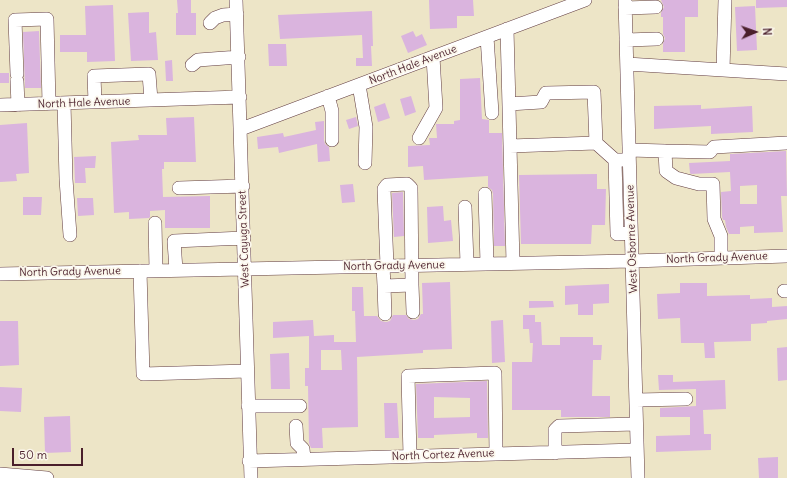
<!DOCTYPE html>
<style>
body{margin:0}
#map{position:relative;width:787px;height:478px;overflow:hidden;background:#ede5c7;font-family:Delius,sans-serif}
canvas{display:block}
.north{position:absolute;left:735px;top:12px;width:40px;height:40px;-webkit-text-stroke:3px #fbf7ec;paint-order:stroke;rotate:88deg;font-size:11px;font-weight:700;line-height:16px;text-align:center;color:#4a1f2b}
.north::after{content:'';display:block;margin:auto;width:14px;height:18px;background:#4a1f2b;clip-path:polygon(50% 0,100% 100%,50% 72%,0 100%)}
.scale{position:absolute;left:12px;top:448px;width:71px;height:18px;box-sizing:border-box;border:2px solid #4a1f2b;border-top:0;padding-left:5px;font-size:12px;line-height:14px;white-space:nowrap;color:#4a1f2b;-webkit-text-stroke:3px #fbf7ec;paint-order:stroke}
</style>
<div id="map">
<canvas width="787" height="478"></canvas>
<div class="north">N</div>
<div class="scale">50 m</div>
</div>
<script>
const ctx = document.querySelector('canvas').getContext('2d');
ctx.lineJoin = 'round';
function fillPath(path, color) { ctx.fillStyle = color; ctx.fill(path, 'evenodd'); }
const shape = rows => new Path2D(rows.map(r => 'M' + r).join(''));
function strokePath(path, color, width, dash) { ctx.strokeStyle = color; ctx.lineWidth = width; ctx.lineCap = dash ? 'butt' : 'round'; ctx.setLineDash(dash || []); ctx.stroke(path); }
function label(font, color, halo, rows, align = 'center') {
  ctx.font = font + ' Delius,sans-serif'; ctx.lineWidth = 3.5; ctx.setLineDash([]); ctx.textBaseline = 'middle'; ctx.strokeStyle = halo; ctx.fillStyle = color; for (const [text, x, y, turn = 0] of rows) {
    ctx.save(); ctx.translate(x, y); ctx.rotate((+turn || 0) * Math.PI / 180); ctx.textAlign = isNaN(turn) ? turn : align; if (halo) ctx.strokeText(text, 0, 0); ctx.fillText(text, 0, 0); ctx.restore();
  }
}
const building = shape([
 [177,0,191,0,191,13,196,13,196,35,176,35,176,13,178,13],
 [429,0,473,0,474,16,457,16,457,28,430,29],
 [661,0,698,0,698,17,685,17,685,52,663,52,663,44,665,38,663,34,663,17,661,17,661,13,664,7],
 [756,0,787,0,787,7,756,8],
 [113,5,115,61,87,62,87,52,60,52,60,35,86,35,85,6],
 [755,6,757,50,737,51,735,7],
 [372,11,373,46,371,46,372,66,356,66,356,58,363,58,362,35,280,39,278,15],
 [149,12,149,33,156,32,158,60,131,61,128,13],
 [39,31,41,88,25,88,23,32],
 [413,31,416,37,422,34,427,45,408,53,401,36],
 [268,44,286,44,287,66,269,66],
 [172,60,173,81,166,81,165,61],
 [0,73,9,73,9,83,0,83],
 [480,78,482,119,489,120,489,133,502,133,505,246,494,246,493,194,492,190,488,187,488,176,424,180,423,166,408,167,408,146,430,145,429,138,437,138,436,124,454,124,454,121,460,120,460,79],
 [411,96,416,112,405,116,400,99],
 [385,103,390,118,378,122,374,107],
 [701,105,701,109,752,106,753,132,711,134,711,126,654,129,654,106],
 [194,117,196,162,164,162,164,169,162,169,163,197,210,196,210,228,165,228,165,210,150,211,150,217,149,218,129,219,129,212,114,213,111,142,139,140,138,135,167,135,166,118],
 [356,117,358,126,349,129,346,120],
 [324,121,324,140,325,144,329,147,330,161,318,162,317,144,279,153,278,147,258,149,257,137,283,133,284,137,316,130,315,122],
 [27,123,29,173,16,174,17,181,0,182,0,125],
 [786,151,787,196,781,196,783,232,754,233,754,226,740,227,740,234,729,234,726,227,725,220,723,220,722,217,721,192,731,191,730,172,691,174,690,173,689,163,730,161,730,154],
 [757,185,757,204,740,204,740,186],
 [96,156,95,168,85,168,86,183,75,183,74,157],
 [597,174,597,189,606,189,605,225,592,225,591,244,521,244,519,175],
 [353,184,355,202,342,203,340,185],
 [403,192,404,236,394,237,392,193],
 [23,197,42,197,41,215,23,215],
 [77,198,93,198,94,215,78,216],
 [443,206,444,221,451,220,453,241,428,243,427,207],
 [450,282,452,349,423,350,423,353,357,357,358,427,322,428,323,448,311,448,309,443,308,386,305,386,305,368,309,368,309,336,273,338,273,322,313,320,314,336,334,335,334,342,356,342,355,311,352,311,352,287,363,287,364,316,377,316,381,321,386,322,390,321,393,315,406,315,409,319,414,320,418,319,421,314,423,314,422,283],
 [321,350,341,350,342,370,321,370],
 [680,283,707,283,707,296,750,295,750,299,772,298,772,307,787,306,787,319,767,321,767,323,751,324,751,341,714,342,715,358,705,358,704,343,681,343,680,318,658,319,657,294,680,293],
 [609,284,609,303,593,304,593,315,578,315,578,304,565,305,565,286],
 [529,301,553,301,554,307,529,308],
 [523,315,535,315,535,322,541,322,542,345,560,345,560,337,593,337,593,345,602,345,601,360,593,360,592,396,610,396,610,417,561,417,561,410,512,410,512,362,532,362,533,343,530,343,529,329,523,329],
 [503,320,505,362,492,363,491,321],
 [0,321,18,321,19,365,0,366],
 [787,347,787,380,778,381,777,348],
 [289,353,290,389,271,389,270,354],
 [658,375,673,375,673,382,725,380,726,409,703,410,704,434,711,434,711,450,656,452,656,436,690,435,690,417,660,417,660,408,696,406,696,389,659,390],
 [487,381,488,438,477,438,477,433,434,435,434,438,418,438,416,384],
 [434,397,470,398,470,417,434,418],
 [0,387,22,388,21,412,0,411],
 [384,403,397,403,399,438,385,438],
 [70,416,71,452,45,453,44,417],
 [778,457,778,478,759,478,758,458]
]);
const minor = shape([
 [236,0,251,478],
 [625,0,638,478],
 [625,8,656,7],
 [210,23,215,18,223,15,237,14],
 [507,29,513,263],
 [487,37,492,113],
 [626,40,657,39],
 [627,64,787,74],
 [192,65,198,60,239,57],
 [723,70,725,0],
 [17,74,15,20,47,19,49,104],
 [17,81,18,105],
 [359,85,366,127,365,163],
 [328,96,332,111,332,140],
 [95,102,94,76,149,74,151,100],
 [64,103,66,179,70,235],
 [509,104,541,102,546,93,594,92,596,143,510,146],
 [0,105,240,97],
 [241,129,585,0],
 [419,138,436,108,433,57],
 [596,143,615,160],
 [629,150,665,151,666,171,676,178,699,184,713,184,714,219,721,236,721,258],
 [665,151,710,152,714,147,787,143],
 [629,160,615,160,617,234,631,233],
 [179,188,243,186],
 [485,194,487,264],
 [465,207,467,264],
 [155,223,156,270],
 [383,266,384,286,412,285,411,188,407,184,387,185,384,189,387,266],
 [176,270,174,241,244,238],
 [140,271,143,374,247,371],
 [0,274,632,261,787,256],
 [412,285,413,312],
 [384,286,385,314],
 [784,291,787,291],
 [636,400,686,399],
 [248,406,300,406],
 [296,426,297,443,303,449,304,459],
 [555,453,555,430,559,426,636,424],
 [410,456,408,376,495,373,496,454],
 [249,461,637,450],
 [0,474,47,478]
]);
const streetNames = [
 ["North Hale Avenue",413,65,-21],
 ["North Hale Avenue",84,103,-2],
 ["West Cayuga Street",244,239,-92],
 ["West Osborne Avenue",632,239,-92],
 ["North Grady Avenue",717,258,-2],
 ["North Grady Avenue",394,266,-1],
 ["North Grady Avenue",70,272,-1],
 ["North Cortez Avenue",443,455,-2]
];
fillPath(building, '#dab4de');
strokePath(minor, '#623d42', 14);
strokePath(minor, '#fff', 13);
label('11px', '#4a1f2b', '#fbf7ec', streetNames);
</script>
